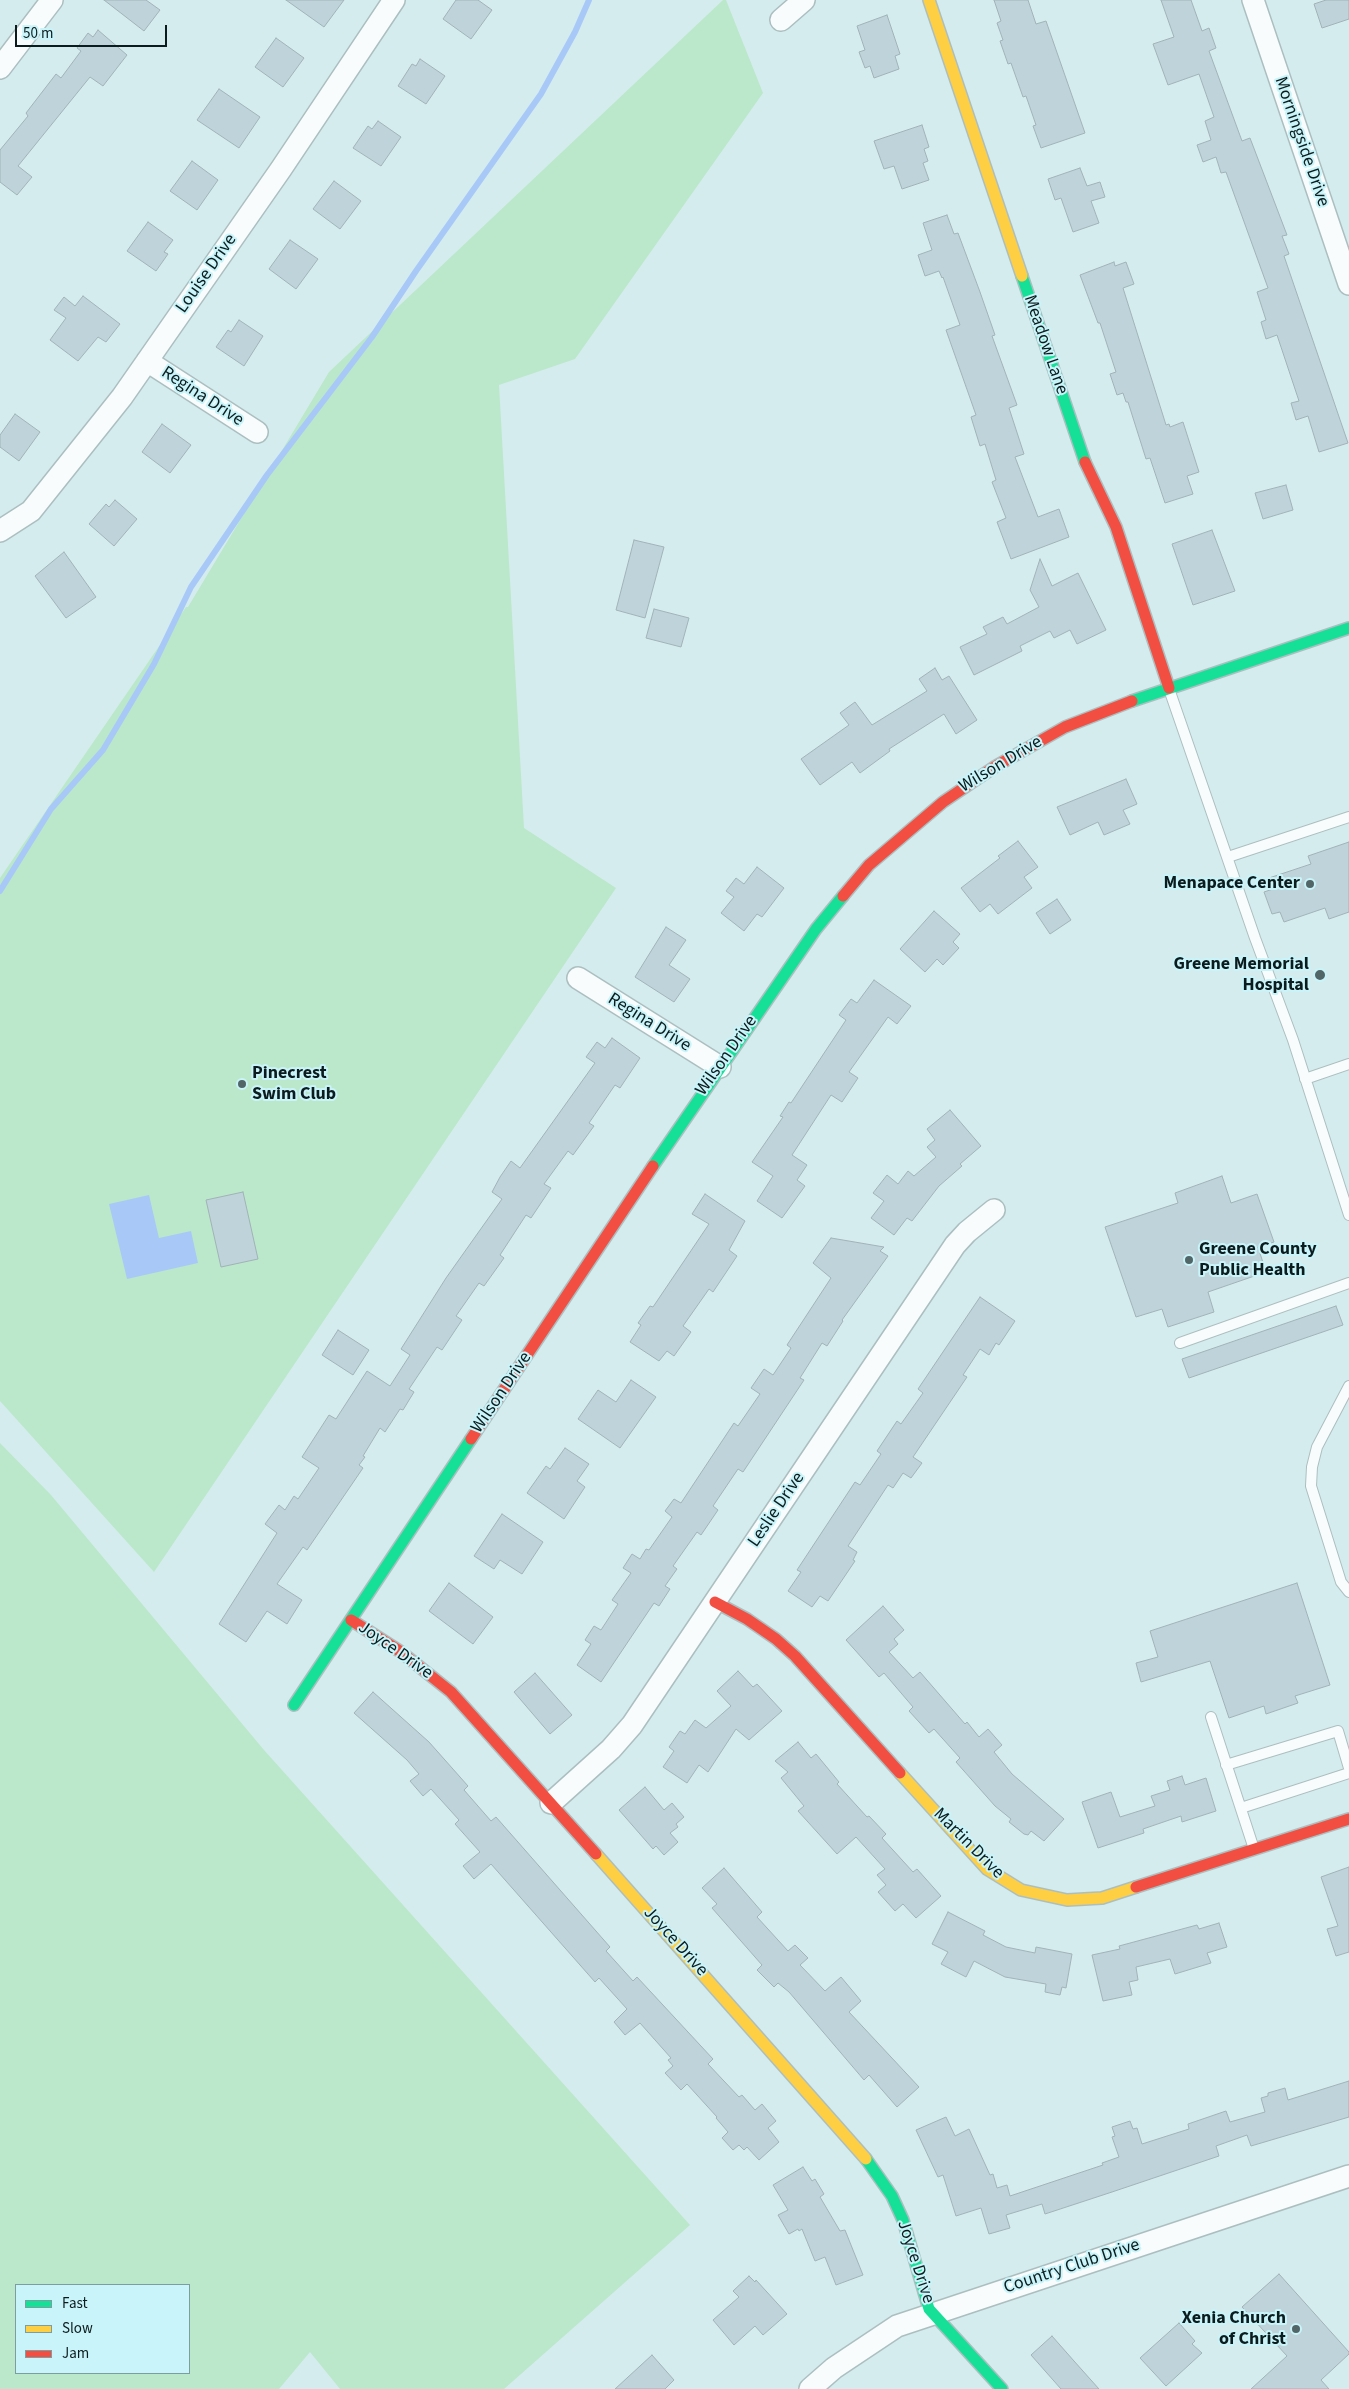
<!DOCTYPE html>
<style>
body{margin:0}
#map{position:relative;width:1349px;height:2389px;overflow:hidden;background:#d4ecee;font-family:"Source Sans 3",sans-serif}
canvas{display:block}
.legend{position:absolute;left:15px;top:2284px;width:175px;height:90px;box-sizing:border-box;background:#c9f4f9;border:1px solid #7d9ea1;margin:0;padding:6px 9px;list-style:none;font-size:15px;color:#0c1c1e}
.legend li{display:flex;align-items:center;gap:10px;height:25px}
.legend b{width:25px;border:1px solid #7d9ea1}
.scale{position:absolute;left:15px;top:25px;width:152px;height:22px;box-sizing:border-box;border:2px solid #0c1c1e;border-top:0;padding-left:6px;font-size:15px;line-height:18px;white-space:nowrap;color:#0c1c1e;-webkit-text-stroke:4px #c9f4f9;paint-order:stroke}
</style>
<div id="map">
<canvas width="1349" height="2389"></canvas>
<ul class="legend">
<li><b style="height:6px;background:#16e098"></b>Fast</li>
<li><b style="height:6px;background:#ffcf43"></b>Slow</li>
<li><b style="height:6px;background:#f24e42"></b>Jam</li>
</ul>
<div class="scale">50 m</div>
</div>
<script>
const ctx = document.querySelector('canvas').getContext('2d');
ctx.lineJoin = 'round';
function fillPath(path, color) { ctx.fillStyle = color; ctx.fill(path, 'evenodd'); }
const shape = rows => new Path2D(rows.map(r => 'M' + r).join(''));
function strokePath(path, color, width, dash) { ctx.strokeStyle = color; ctx.lineWidth = width; ctx.lineCap = dash ? 'butt' : 'round'; ctx.setLineDash(dash || []); ctx.stroke(path); }
function label(font, color, halo, rows, align = 'center') {
  ctx.font = font + ' "Source Sans 3",sans-serif'; ctx.lineWidth = 4; ctx.setLineDash([]); ctx.textBaseline = 'middle'; ctx.strokeStyle = halo; ctx.fillStyle = color; for (const [text, x, y, turn = 0] of rows) {
    ctx.save(); ctx.translate(x, y); ctx.rotate((+turn || 0) * Math.PI / 180); ctx.textAlign = isNaN(turn) ? turn : align; if (halo) ctx.strokeText(text, 0, 0); ctx.fillText(text, 0, 0); ctx.restore();
  }
}
const green = shape([
 [723,0,726,0,763,93,575,359,499,385,524,828,616,888,154,1572,0,1401,0,878,186,607,188,607,329,372],
 [0,1443,51,1495,264,1750,690,2225,504,2389,340,2389,310,2352,279,2389,0,2389],
 [16,2285,189,2285,189,2373,16,2373]
]);
const water = shape([
 [149,1195,159,1238,191,1231,198,1263,127,1279,109,1204]
]);
const stream = shape([
 [0,891,51,809,103,750,154,664,191,587,267,475,372,337,416,271,541,94,575,32,589,0]
]);
const building = shape([
 [104,0,146,0,160,10,144,31,104,0],
 [286,0,344,0,324,27,286,0],
 [456,0,478,0,492,10,471,39,443,19,456,0],
 [994,0,1028,0,1036,24,1046,21,1085,133,1041,148,1033,126,1036,125,1026,96,1023,97,1011,63,1008,64,1000,41,1003,40,997,23,1001,21,994,0],
 [1161,0,1191,0,1202,31,1209,28,1216,48,1209,51,1242,141,1250,138,1287,235,1282,236,1289,254,1284,256,1348,443,1319,452,1308,416,1296,420,1291,403,1299,401,1277,335,1266,339,1261,322,1266,320,1257,292,1268,288,1226,172,1221,173,1216,157,1203,162,1197,145,1211,140,1205,121,1214,117,1199,74,1168,85,1153,44,1174,37,1161,0],
 [1326,0,1349,0,1349,19,1322,28,1314,4,1326,0],
 [887,15,900,54,895,56,899,69,874,78,870,66,865,68,859,52,865,50,857,26,887,15],
 [98,30,127,55,103,86,90,77,18,166,32,177,17,195,0,182,0,150,28,116,26,113,56,74,61,78,81,51,77,48,88,33,93,37,98,30],
 [276,38,304,58,283,87,255,67,276,38],
 [420,59,445,76,426,104,398,86,412,64,416,66,420,59],
 [219,89,260,117,239,148,197,120,219,89],
 [378,121,401,137,381,166,353,148,368,126,372,129,378,121],
 [922,125,929,147,924,149,928,161,923,163,929,180,902,189,894,166,884,169,874,141,922,125],
 [192,161,218,180,197,210,170,191,192,161],
 [1080,168,1087,186,1100,182,1105,197,1091,201,1099,223,1073,232,1061,198,1055,200,1048,179,1080,168],
 [334,181,361,201,340,229,313,209,334,181],
 [947,215,954,234,958,233,980,292,995,335,992,336,1017,405,1009,408,1024,454,1015,457,1038,517,1059,509,1069,537,1011,559,997,522,1006,518,992,482,996,480,985,444,980,446,971,417,976,415,946,330,960,325,943,277,942,278,939,271,925,276,918,255,932,250,923,223,947,215],
 [148,222,173,240,164,252,168,254,156,271,127,251,148,222],
 [290,240,318,259,296,289,269,269,290,240],
 [1114,262,1115,266,1126,262,1134,284,1123,288,1166,425,1169,424,1170,427,1183,422,1199,472,1187,476,1193,494,1165,503,1150,458,1146,459,1128,402,1126,402,1123,393,1117,395,1110,374,1116,372,1100,323,1098,323,1080,275,1114,262],
 [83,296,120,324,106,342,98,337,78,361,50,340,66,318,54,310,64,297,75,306,83,296],
 [239,320,263,336,244,366,216,347,228,330,231,332,239,320],
 [15,414,40,432,19,461,0,447,0,435,15,414],
 [162,424,191,445,170,473,142,452,162,424],
 [1286,485,1293,510,1263,519,1255,493,1286,485],
 [115,500,137,519,114,546,89,524,106,504,109,507,115,500],
 [1212,530,1235,591,1193,605,1172,544,1212,530],
 [634,540,664,547,645,618,616,610,634,540],
 [64,552,96,597,66,618,35,576,64,552],
 [1040,559,1052,586,1078,573,1106,630,1077,644,1070,630,1054,638,1050,631,1020,646,1022,651,974,675,960,647,987,634,983,627,1003,617,1007,624,1039,607,1030,590,1040,559],
 [654,609,689,618,681,647,646,638,654,609],
 [935,668,942,680,949,676,977,720,956,734,944,714,889,749,890,751,860,773,852,762,820,785,801,759,849,725,840,713,855,702,872,725,927,691,919,679,935,668],
 [1126,779,1137,804,1123,810,1130,824,1104,835,1098,822,1070,835,1057,807,1126,779],
 [1018,841,1038,867,1024,877,1032,888,998,914,990,904,980,912,961,888,1000,858,998,856,1018,841],
 [1349,842,1349,912,1329,919,1325,908,1284,922,1280,912,1272,914,1264,892,1273,889,1269,878,1311,864,1308,856,1349,842],
 [757,867,784,888,762,917,757,914,744,931,721,913,734,897,726,891,736,878,744,884,757,867],
 [1057,899,1071,920,1050,934,1036,913,1057,899],
 [934,911,960,934,953,942,959,948,943,965,937,959,925,972,900,949,934,911],
 [666,927,686,940,669,965,690,979,674,1002,635,977,666,927],
 [874,980,911,1006,897,1024,888,1017,849,1072,858,1078,842,1102,831,1095,792,1155,807,1165,797,1180,805,1186,782,1218,757,1201,773,1176,752,1162,783,1117,780,1116,789,1102,791,1103,846,1020,839,1015,851,999,857,1003,874,980],
 [612,1038,640,1058,620,1088,615,1085,589,1123,594,1126,573,1155,568,1151,544,1184,551,1188,531,1218,526,1215,500,1255,504,1258,484,1286,479,1283,456,1316,462,1320,442,1350,437,1347,409,1389,414,1392,403,1410,400,1409,385,1432,380,1428,363,1456,365,1457,359,1465,363,1468,307,1550,303,1547,277,1584,302,1600,287,1624,267,1611,246,1642,219,1624,277,1533,265,1524,279,1505,285,1510,294,1496,298,1499,319,1468,302,1457,329,1415,336,1419,367,1371,390,1386,410,1355,401,1349,446,1278,502,1199,492,1192,500,1177,511,1161,520,1168,595,1063,586,1057,597,1042,605,1048,612,1038],
 [950,1110,981,1146,960,1164,962,1166,939,1186,912,1221,907,1218,894,1235,871,1218,884,1201,873,1193,887,1175,898,1184,908,1171,914,1176,936,1157,927,1147,935,1140,927,1129,950,1110],
 [1222,1176,1231,1203,1257,1194,1274,1242,1258,1247,1266,1272,1208,1292,1214,1312,1168,1327,1162,1309,1136,1317,1105,1227,1178,1203,1175,1193,1222,1176],
 [243,1192,258,1259,221,1267,206,1200,243,1192],
 [705,1194,745,1221,729,1250,737,1256,713,1292,709,1289,683,1326,691,1332,674,1356,667,1351,659,1361,630,1342,641,1325,638,1323,650,1306,653,1307,709,1224,692,1214,705,1194],
 [831,1238,884,1247,880,1251,888,1256,842,1320,843,1321,827,1346,822,1343,800,1378,804,1380,743,1472,738,1469,713,1506,718,1510,701,1535,697,1532,673,1566,677,1569,665,1586,670,1589,659,1606,654,1603,601,1682,577,1665,591,1644,585,1640,594,1626,601,1630,618,1604,612,1600,631,1573,623,1568,632,1554,640,1559,646,1549,649,1550,672,1517,665,1511,674,1499,681,1503,734,1423,738,1426,760,1394,751,1388,764,1369,773,1375,791,1348,787,1345,831,1278,813,1263,831,1238],
 [980,1297,1015,1321,999,1345,996,1343,989,1355,980,1349,963,1375,967,1377,913,1457,922,1463,911,1478,903,1473,893,1488,888,1485,848,1546,857,1552,853,1560,855,1561,828,1601,820,1596,812,1607,788,1591,801,1572,797,1570,855,1482,860,1485,881,1454,877,1451,897,1421,901,1424,923,1393,918,1389,980,1297],
 [1336,1306,1343,1325,1189,1378,1182,1359,1336,1306],
 [338,1330,369,1350,353,1375,322,1355,338,1330],
 [631,1380,656,1397,620,1448,578,1419,598,1390,616,1402,631,1380],
 [565,1448,589,1464,577,1481,585,1487,564,1519,527,1493,546,1466,550,1469,565,1448],
 [502,1514,543,1542,522,1574,500,1560,494,1569,474,1556,502,1514],
 [449,1583,493,1617,473,1644,429,1611,449,1583],
 [1297,1583,1330,1685,1295,1696,1298,1703,1266,1714,1264,1706,1229,1718,1210,1661,1141,1682,1136,1663,1158,1657,1150,1631,1297,1583],
 [883,1606,904,1630,894,1639,898,1644,889,1652,913,1678,920,1672,965,1724,967,1722,979,1737,988,1729,1002,1745,994,1752,1012,1774,1064,1819,1044,1841,1031,1831,1028,1835,1024,1834,1009,1822,1011,1819,995,1806,956,1762,960,1758,934,1729,929,1733,909,1711,913,1707,884,1673,879,1677,846,1640,883,1606],
 [738,1671,753,1687,757,1684,782,1711,749,1740,736,1729,708,1772,699,1765,687,1783,663,1767,674,1751,669,1747,680,1731,685,1734,695,1720,706,1728,731,1706,717,1691,738,1671],
 [535,1673,572,1715,550,1734,514,1692,535,1673],
 [373,1692,429,1742,468,1786,464,1790,491,1821,496,1817,610,1947,606,1951,633,1981,637,1977,713,2059,708,2064,739,2097,742,2095,755,2110,762,2104,776,2121,768,2128,779,2142,759,2160,747,2147,744,2150,739,2145,733,2150,722,2138,728,2132,716,2118,717,2117,687,2084,681,2090,665,2073,673,2066,668,2060,671,2058,640,2023,625,2035,614,2022,627,2009,599,1978,595,1982,491,1864,474,1879,463,1866,480,1852,455,1824,459,1820,431,1789,423,1796,410,1781,419,1774,407,1760,354,1713,373,1692],
 [798,1742,811,1758,816,1754,839,1782,837,1784,867,1817,869,1816,886,1834,882,1838,913,1872,917,1869,941,1896,916,1918,903,1904,895,1911,878,1892,886,1885,877,1875,885,1869,856,1837,837,1854,798,1811,804,1806,781,1778,788,1772,775,1761,798,1742],
 [1182,1776,1185,1785,1206,1778,1216,1811,1182,1822,1181,1816,1143,1829,1144,1833,1098,1848,1082,1802,1111,1792,1120,1817,1155,1806,1151,1796,1170,1790,1167,1781,1182,1776],
 [645,1787,664,1810,672,1803,684,1817,676,1824,678,1827,670,1833,678,1842,664,1855,656,1846,653,1849,619,1810,645,1787],
 [1349,1867,1349,1952,1336,1956,1327,1929,1338,1926,1321,1877,1349,1867],
 [724,1868,762,1912,757,1917,788,1951,795,1945,808,1958,800,1965,825,1991,841,1977,861,2001,849,2012,919,2087,897,2107,869,2075,864,2080,789,1992,778,1983,774,1987,757,1970,762,1965,712,1908,717,1904,702,1888,724,1868],
 [948,1912,985,1931,983,1935,1006,1947,1035,1953,1036,1947,1072,1954,1066,1988,1062,1987,1060,1995,1045,1992,1046,1984,1005,1977,974,1961,966,1977,941,1964,948,1952,932,1944,948,1912],
 [1219,1923,1227,1947,1207,1953,1211,1963,1175,1974,1170,1959,1136,1967,1138,1980,1129,1982,1132,1995,1103,2001,1092,1955,1120,1949,1119,1946,1197,1925,1199,1929,1219,1923],
 [1349,2081,1349,2117,1251,2146,1247,2135,1216,2146,1219,2156,1112,2192,1045,2214,1042,2204,1006,2215,1010,2228,989,2234,981,2208,956,2216,943,2175,938,2177,916,2130,946,2117,955,2136,969,2129,990,2175,993,2174,997,2188,1007,2185,1010,2196,1103,2165,1102,2163,1119,2157,1112,2137,1115,2136,1112,2127,1130,2121,1133,2129,1137,2128,1142,2144,1189,2129,1188,2124,1226,2111,1230,2122,1265,2112,1261,2098,1268,2096,1268,2093,1285,2088,1288,2100,1349,2081],
 [803,2167,812,2181,815,2179,824,2194,820,2197,840,2231,845,2230,863,2275,836,2285,825,2257,815,2261,802,2229,799,2231,798,2229,789,2234,778,2215,788,2210,773,2185,803,2167],
 [1279,2274,1349,2352,1349,2354,1321,2380,1329,2389,1251,2389,1287,2356,1242,2307,1279,2274],
 [749,2276,755,2282,756,2280,787,2314,763,2335,755,2326,734,2345,713,2320,739,2297,733,2291,749,2276],
 [1179,2323,1195,2341,1192,2344,1202,2353,1166,2386,1140,2358,1179,2323],
 [1052,2336,1074,2361,1099,2389,1061,2389,1031,2355,1052,2336],
 [652,2355,674,2380,665,2389,615,2389,652,2355]
]);
const lane = shape([
 [1169,689,1255,938,1293,1040,1349,1215],
 [1228,857,1349,817],
 [1305,1079,1349,1064],
 [1180,1343,1349,1283],
 [1349,1386,1317,1447,1312,1467,1311,1486,1341,1582,1349,1592],
 [1211,1717,1254,1849],
 [1226,1765,1338,1731,1349,1768],
 [1241,1808,1349,1773]
]);
const street = shape([
 [1253,0,1349,284],
 [781,20,804,0],
 [0,68,52,0],
 [147,361,257,432],
 [0,531,31,511,122,397,281,169,394,0],
 [578,978,720,1067],
 [551,1803,611,1749,632,1725,955,1245,967,1232,994,1210],
 [810,2389,834,2368,897,2326,1349,2176]
]);
const fast = shape([
 [1022,276,1085,462],
 [1132,701,1349,628],
 [653,1166,816,929,843,896],
 [294,1705,471,1439],
 [866,2159,892,2196,903,2220,929,2309,1002,2389]
]);
const slow = shape([
 [929,0,1022,276],
 [900,1773,987,1869,1021,1890,1067,1900,1102,1898,1136,1887],
 [596,1854,866,2159]
]);
const jam = shape([
 [1085,462,1116,527,1169,688],
 [843,896,869,865,943,802,996,766,1065,727,1132,701],
 [471,1439,653,1166],
 [715,1602,747,1619,776,1639,795,1656,900,1773],
 [351,1620,401,1652,451,1692,596,1854],
 [1136,1887,1349,1819]
]);
const markers = [
 [1310,884,5,"#526567"],
 [1320,975,6,"#526567"],
 [242,1084,5,"#526567"],
 [1189,1260,5,"#526567"],
 [1296,2329,5,"#526567"]
];
const streetNames = [
 ["Morningside Drive",1301,142,71],
 ["Louise Drive",207,274,-55],
 ["Meadow Lane",1045,345,71],
 ["Regina Drive",202,397,33],
 ["Wilson Drive",1001,765,-31],
 ["Regina Drive",649,1023,32],
 ["Wilson Drive",727,1056,-55],
 ["Wilson Drive",502,1393,-56],
 ["Leslie Drive",777,1510,-56],
 ["Joyce Drive",395,1651,35],
 ["Martin Drive",968,1844,45],
 ["Joyce Drive",675,1942,48],
 ["Joyce Drive",915,2262,72],
 ["Country Club Drive",1072,2267,-18]
];
const poiNames = [
 ["Menapace Center",1300,884],
 ["Greene Memorial",1309,965],
 ["Hospital",1309,986],
 ["Pinecrest",252,1074,"left"],
 ["Swim Club",252,1095,"left"],
 ["Greene County",1199,1250,"left"],
 ["Public Health",1199,1271,"left"],
 ["Xenia Church",1286,2319],
 ["of Christ",1286,2340]
];
fillPath(green, '#bbe8ca');
fillPath(water, '#a8c9f7');
strokePath(stream, '#a8c9f7', 6);
fillPath(building, '#bed3da');
strokePath(building, '#a1b3b7', 1);
strokePath(lane, '#acbfc0', 12);
strokePath(street, '#acbfc0', 24);
strokePath(fast, '#acbfc0', 14);
strokePath(slow, '#acbfc0', 14);
strokePath(jam, '#acbfc0', 14);
strokePath(lane, '#f9fcfc', 10);
strokePath(street, '#f9fcfc', 21);
strokePath(fast, '#16e098', 11);
strokePath(slow, '#ffcf43', 11);
strokePath(jam, '#f24e42', 11);
for (const [x, y, r, color] of markers) { const dot = new Path2D(); dot.arc(x, y, r, 0, 2 * Math.PI); ctx.fillStyle = color; ctx.fill(dot); strokePath(dot, '#c9f4f9', 2); }
label('18px', '#0c1c1e', '#c9f4f9', streetNames);
label('bold 18px', '#0c1c1e', '#c9f4f9', poiNames, 'right');
</script>
